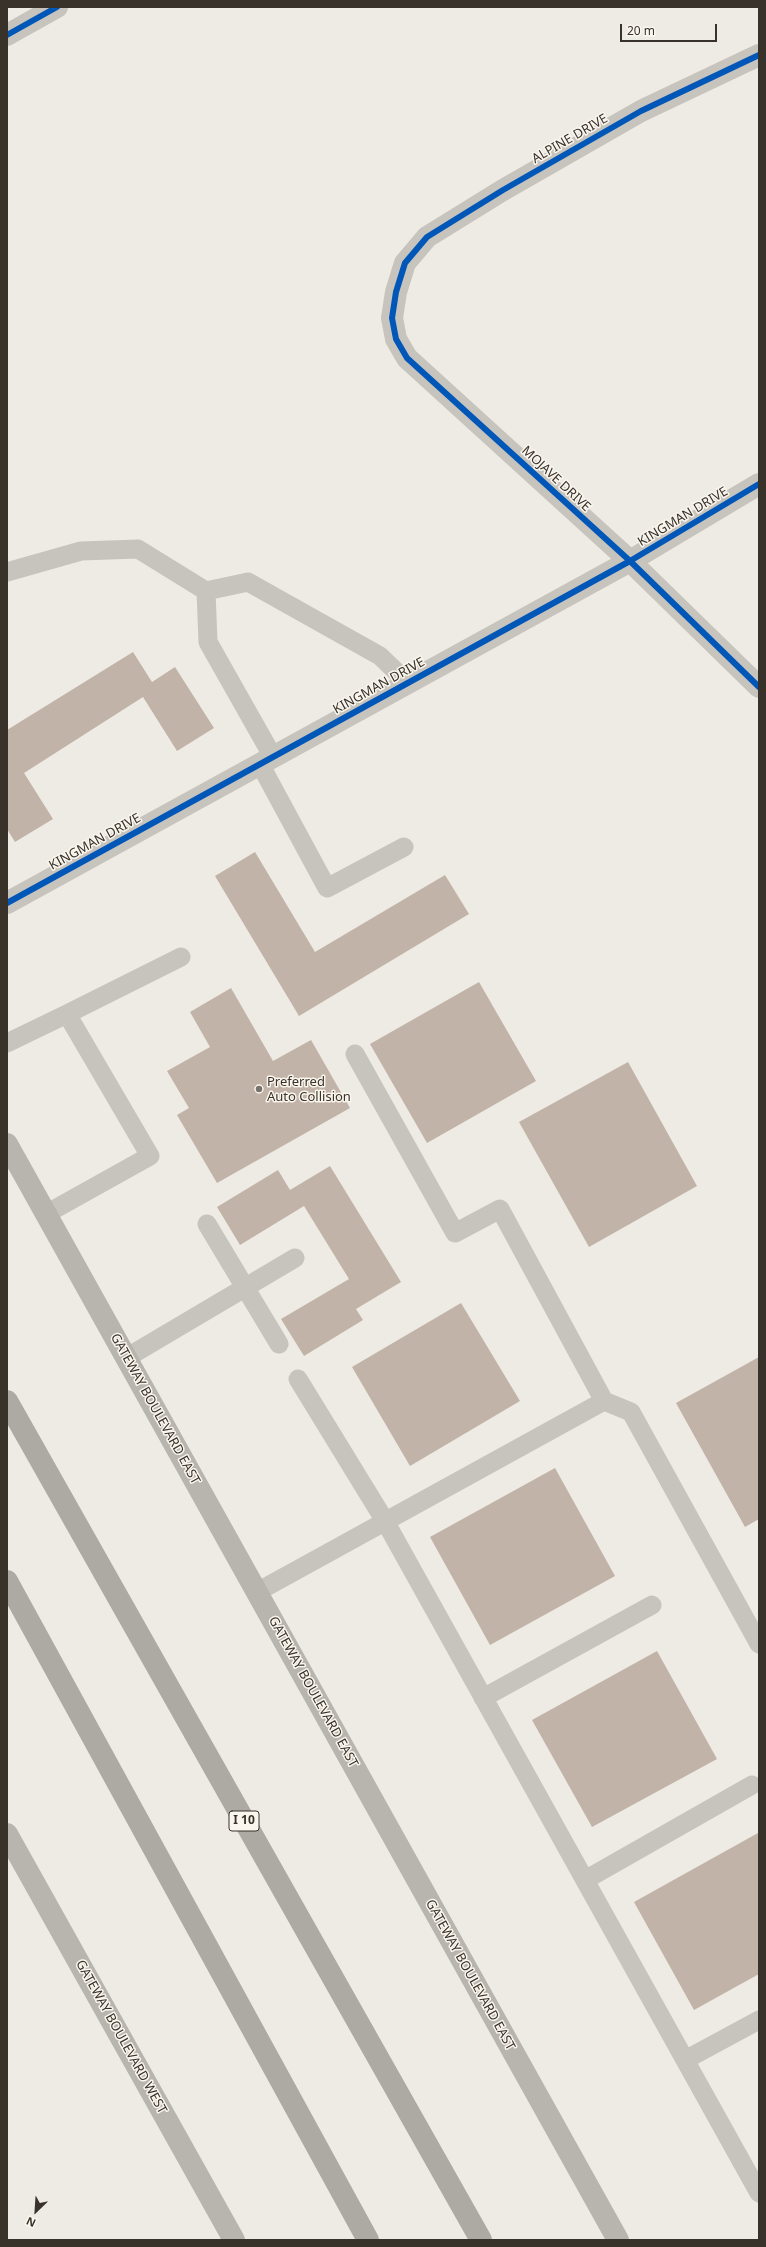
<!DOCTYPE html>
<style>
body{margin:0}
#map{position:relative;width:766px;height:2247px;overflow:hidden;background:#eeebe4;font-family:"Noto Sans",sans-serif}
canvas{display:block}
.frame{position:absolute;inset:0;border:8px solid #38322b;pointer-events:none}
.north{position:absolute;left:16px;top:2191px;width:40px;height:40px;-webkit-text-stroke:3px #faf6ed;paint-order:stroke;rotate:205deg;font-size:11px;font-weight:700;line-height:16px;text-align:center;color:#38322b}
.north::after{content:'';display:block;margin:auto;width:14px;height:18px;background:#38322b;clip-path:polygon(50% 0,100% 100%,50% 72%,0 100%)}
.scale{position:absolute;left:620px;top:24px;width:97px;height:18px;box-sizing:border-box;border:2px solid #38322b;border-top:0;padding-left:5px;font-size:12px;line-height:14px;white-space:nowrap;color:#38322b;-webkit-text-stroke:3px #faf6ed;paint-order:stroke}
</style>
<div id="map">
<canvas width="766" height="2247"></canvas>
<div class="frame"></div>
<div class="north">N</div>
<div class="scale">20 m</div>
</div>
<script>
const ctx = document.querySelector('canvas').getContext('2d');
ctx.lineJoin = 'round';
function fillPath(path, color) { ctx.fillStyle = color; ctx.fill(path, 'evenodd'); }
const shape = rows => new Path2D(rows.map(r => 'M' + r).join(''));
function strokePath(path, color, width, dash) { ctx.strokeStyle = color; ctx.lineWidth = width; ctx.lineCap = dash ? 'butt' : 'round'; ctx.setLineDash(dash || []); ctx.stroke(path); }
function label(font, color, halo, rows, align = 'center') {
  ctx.font = font + ' "Noto Sans",sans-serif'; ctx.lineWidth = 3; ctx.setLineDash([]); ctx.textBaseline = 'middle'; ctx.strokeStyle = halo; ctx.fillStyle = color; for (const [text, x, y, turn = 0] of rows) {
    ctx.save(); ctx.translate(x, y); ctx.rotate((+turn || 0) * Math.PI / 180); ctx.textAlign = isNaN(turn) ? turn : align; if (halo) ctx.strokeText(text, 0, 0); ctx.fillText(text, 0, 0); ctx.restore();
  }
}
const building = shape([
 [133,652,152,682,175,667,214,728,177,751,143,697,24,773,53,819,15,842,7,829,7,730],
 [255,852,315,952,445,875,469,914,299,1016,215,876],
 [479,982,536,1081,427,1143,370,1044],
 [231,988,273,1061,311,1040,350,1108,217,1183,177,1115,189,1108,167,1071,210,1047,190,1012],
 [628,1062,697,1186,589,1247,519,1122],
 [330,1166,401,1282,356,1309,363,1320,304,1356,281,1319,349,1279,304,1206,240,1245,217,1207,278,1170,290,1190],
 [461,1303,520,1401,410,1466,352,1367],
 [759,1357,759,1519,745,1527,676,1403],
 [555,1468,615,1576,490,1645,430,1537],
 [657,1651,717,1759,592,1827,532,1720],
 [758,1833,759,1974,694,2010,634,1902]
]);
const lane = shape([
 [7,572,81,551,138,549,206,591,208,642,273,757],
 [206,591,248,582,380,656,408,683],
 [260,764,327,888,404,847],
 [7,1043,67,1014],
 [355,1054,455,1233,500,1209,604,1401],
 [46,1214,150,1156,67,1014,181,957],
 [207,1224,279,1344],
 [126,1358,295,1258],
 [298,1379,385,1521,759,2193],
 [257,1592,604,1401,631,1412,759,1644],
 [483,1698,652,1605],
 [585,1880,752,1785],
 [685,2060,759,2020]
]);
const street = shape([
 [7,35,57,7],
 [759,55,641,111,503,190,427,237,405,263,396,292,392,318,396,339,407,358,630,561,759,687],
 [7,903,630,561,759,484]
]);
const secondary = shape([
 [7,1144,618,2240],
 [7,1834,234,2240]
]);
const highway = shape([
 [7,1401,481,2240],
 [7,1581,368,2240]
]);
const cycleway = shape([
 [7,35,57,7],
 [759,55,641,111,503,190,427,237,405,263,396,292,392,318,396,339,407,358,630,561,759,687],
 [7,903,630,561,759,484]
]);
const markers = [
 [259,1089,4,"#78736c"]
];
const shields = [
 [244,1821,30]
];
const shieldNames = [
 ["I 10",244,1821]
];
const streetNames = [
 ["ALPINE DRIVE",570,139,-30],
 ["MOJAVE DRIVE",556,479,43],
 ["KINGMAN DRIVE",683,517,-31],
 ["KINGMAN DRIVE",379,686,-29],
 ["KINGMAN DRIVE",95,842,-29],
 ["GATEWAY BOULEVARD EAST",155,1409,61],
 ["GATEWAY BOULEVARD EAST",313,1692,61],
 ["GATEWAY BOULEVARD EAST",470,1975,61],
 ["GATEWAY BOULEVARD WEST",121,2037,61]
];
const poiNames = [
 ["Preferred",267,1082],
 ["Auto Collision",267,1097]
];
fillPath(building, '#c1b3a7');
strokePath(lane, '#c7c3bd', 19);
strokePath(street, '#c7c3bd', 22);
strokePath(secondary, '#b8b4ae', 22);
strokePath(highway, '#adaaa3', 22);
strokePath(cycleway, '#0057b8', 6);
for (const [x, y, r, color] of markers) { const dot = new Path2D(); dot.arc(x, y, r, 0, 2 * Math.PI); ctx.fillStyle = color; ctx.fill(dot); strokePath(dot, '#faf6ed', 1.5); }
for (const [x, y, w] of shields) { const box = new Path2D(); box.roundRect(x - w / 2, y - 10, w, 20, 3); ctx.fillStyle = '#faf6ed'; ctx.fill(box); strokePath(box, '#38322b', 1); }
label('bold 12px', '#38322b', null, shieldNames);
label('13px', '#38322b', '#faf6ed', streetNames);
label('13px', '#38322b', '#faf6ed', poiNames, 'left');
</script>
